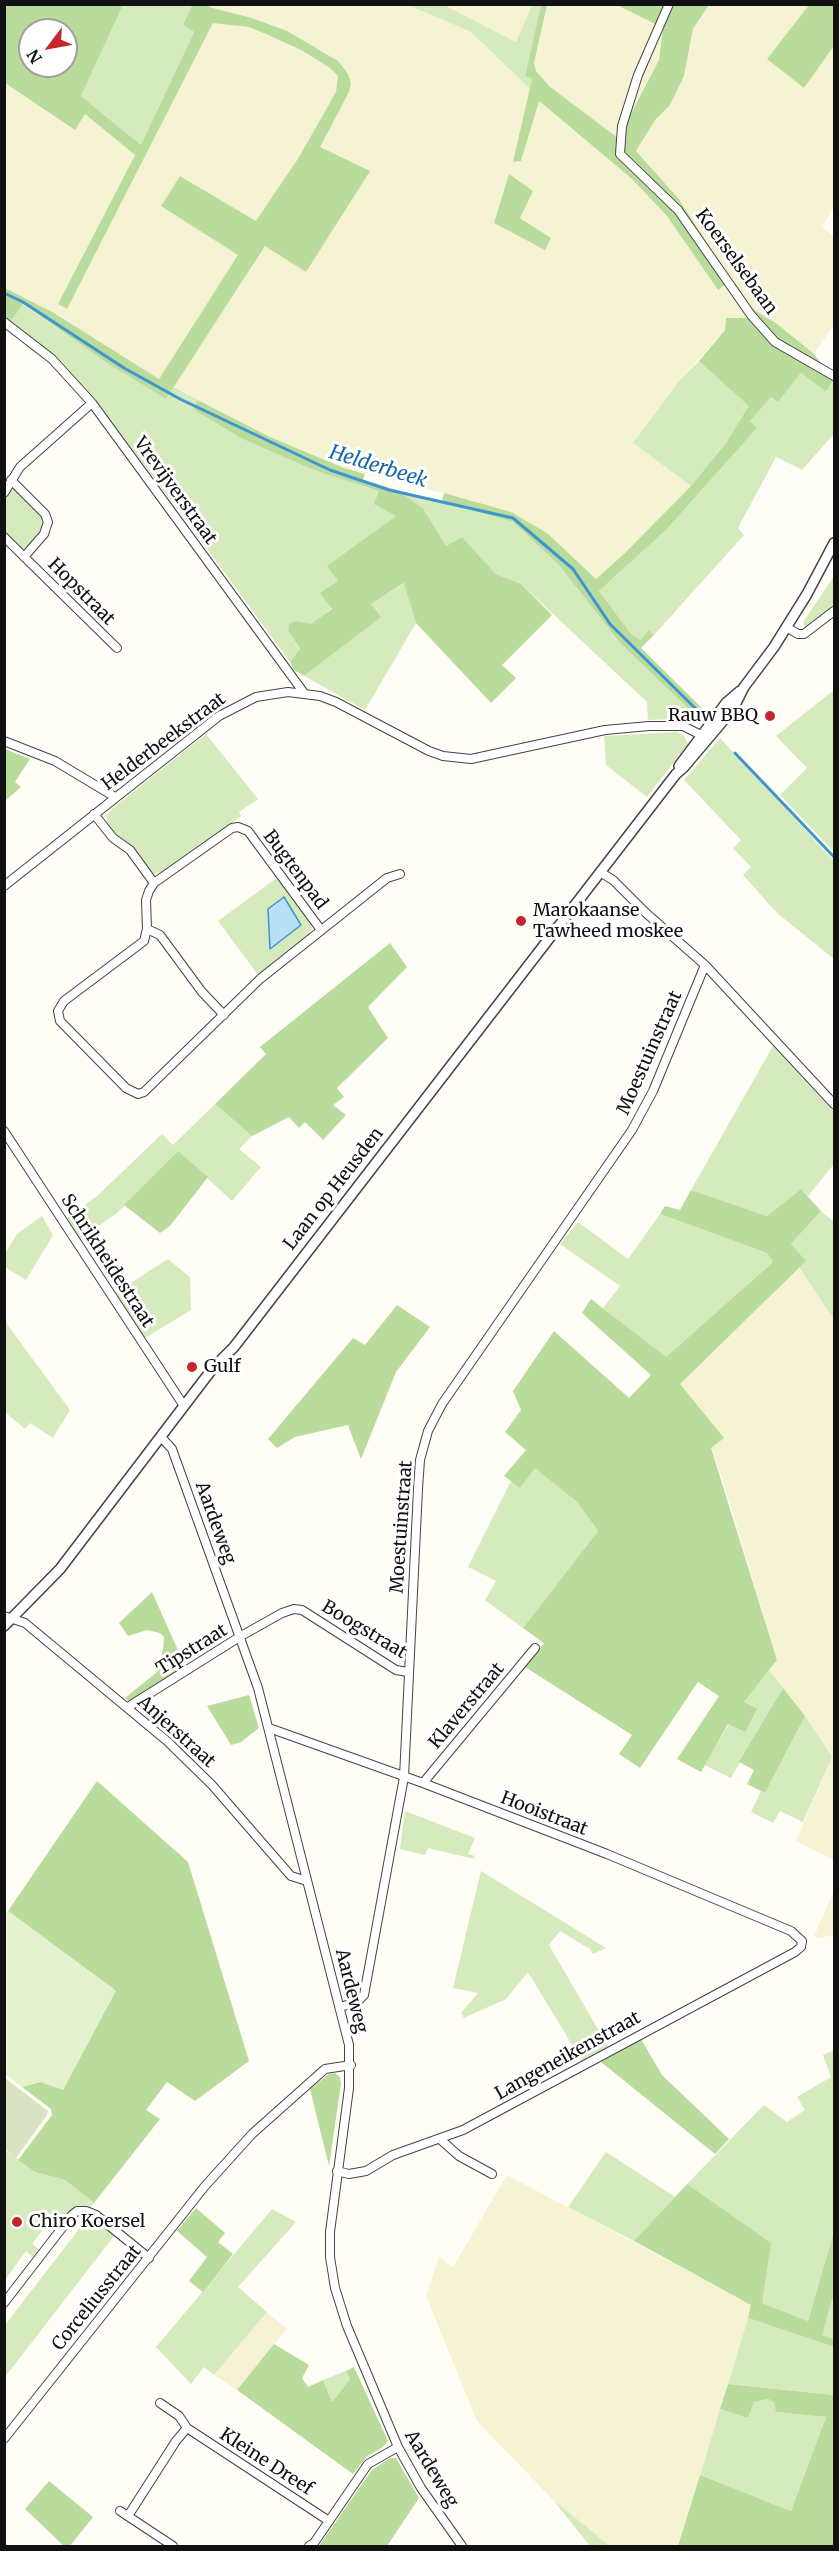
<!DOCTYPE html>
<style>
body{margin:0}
#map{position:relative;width:839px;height:2551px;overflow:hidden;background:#fffdf5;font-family:Merriweather,serif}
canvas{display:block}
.frame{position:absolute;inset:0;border:6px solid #111;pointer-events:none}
.north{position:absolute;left:18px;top:18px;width:60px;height:60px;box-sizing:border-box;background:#fff;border:2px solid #a0a0a0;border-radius:50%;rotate:238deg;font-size:16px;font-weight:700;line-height:24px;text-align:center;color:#111}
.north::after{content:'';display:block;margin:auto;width:21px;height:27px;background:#c4262e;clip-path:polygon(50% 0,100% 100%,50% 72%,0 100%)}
</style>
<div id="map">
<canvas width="839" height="2551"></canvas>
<div class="frame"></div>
<div class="north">N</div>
</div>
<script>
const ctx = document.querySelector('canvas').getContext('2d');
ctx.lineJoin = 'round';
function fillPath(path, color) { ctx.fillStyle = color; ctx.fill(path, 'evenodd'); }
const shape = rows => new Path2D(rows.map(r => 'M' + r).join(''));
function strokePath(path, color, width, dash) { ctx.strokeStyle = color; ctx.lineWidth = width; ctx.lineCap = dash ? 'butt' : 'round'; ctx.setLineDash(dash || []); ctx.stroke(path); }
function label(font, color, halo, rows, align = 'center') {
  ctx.font = font + ' Merriweather,serif'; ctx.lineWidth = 6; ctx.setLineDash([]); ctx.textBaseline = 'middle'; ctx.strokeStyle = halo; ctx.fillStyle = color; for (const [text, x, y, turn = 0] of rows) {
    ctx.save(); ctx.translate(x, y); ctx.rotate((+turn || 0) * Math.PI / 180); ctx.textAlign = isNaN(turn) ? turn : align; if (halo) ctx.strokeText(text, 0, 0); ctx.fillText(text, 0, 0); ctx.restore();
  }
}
const farmland = shape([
 [209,5,408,5,471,32,530,89,514,162,521,161,538,101,632,179,667,216,718,290,678,198,636,151,655,120,670,105,684,76,693,29,709,5,809,5,768,59,804,88,834,46,834,208,822,227,834,236,834,324,814,354,776,323,756,318,725,330,679,381,633,443,691,486,625,553,596,579,547,533,474,501,344,468,270,437,174,387,265,245,348,94,348,74,252,18,208,7],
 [510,174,520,218,551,238,494,223],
 [444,5,532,5,516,42],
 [547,5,617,5,663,28,659,60,618,138,549,86,536,71,534,63],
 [213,22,249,27,301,50,330,68,338,76,336,92,299,157,256,221,180,176,161,206,239,254,159,379,54,313,5,288,4,83,75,130,85,114,135,155,58,304,67,309],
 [799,1267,834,1320,834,1860,796,1841,832,1757,769,1670,777,1660,724,1484,711,1448,679,1384],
 [834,1890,834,1935,818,1938,814,1936],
 [507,2175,752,2305,678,2546,609,2546,554,2501,477,2421,426,2296,439,2257,453,2267],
 [267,2312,287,2329,237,2390,214,2375]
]);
const green = shape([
 [123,5,192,5,183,25,194,32,141,145,81,96],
 [408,5,444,5,516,42,532,5,541,5,525,76,532,79,530,89,471,32],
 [22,304,110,365,166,399,174,387,198,400,193,409,314,470,380,491,396,516,328,566,338,581,332,608,311,625,298,621,288,631,300,650,290,662,183,516,89,393,59,359,11,321],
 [699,361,750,406,726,443,691,486,633,443,679,381],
 [801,373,826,392,832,382,834,384,833,435,802,470,776,457,738,528,744,535,654,635,649,630,640,640,630,633,619,620,599,591,666,530,757,428,749,421,771,397,778,402],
 [14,489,41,514,45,521,44,531,27,548,20,549,5,533,4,500,9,491],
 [397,490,462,506,513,522,558,564,621,644,693,713,700,706,706,712,703,717,707,720,699,723,675,719,648,720,647,702,521,584,496,574,462,537,446,546,423,508],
 [834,576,834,608,805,629,803,622],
 [405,583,416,623,365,710,304,676,380,617,371,604],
 [834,690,834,852,780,795,807,768,776,736],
 [677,732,684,736,688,744,647,797,606,765,604,736],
 [206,734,258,799,239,812,241,816,167,871,154,874,133,848,120,839,108,825,106,816,112,809],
 [720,738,834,861,834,959,777,913,743,875,751,867,733,848,741,840,684,780],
 [278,877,310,921,312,928,307,937,259,976,218,921],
 [773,1046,834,1112,834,1164,808,1196,801,1189,767,1216,691,1190],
 [215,1104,252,1136,239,1149,261,1167,232,1201,178,1151,116,1214,80,1239,66,1218,96,1197,162,1134,173,1145],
 [821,1211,834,1222,834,1320,799,1267,805,1261,791,1244],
 [660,1214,767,1253,773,1262,665,1358,603,1308,620,1286,560,1244,578,1222,628,1259],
 [42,1216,53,1235,26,1280,5,1267,5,1253,17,1234],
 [168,1259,190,1277,191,1310,145,1338,115,1293],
 [4,1320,70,1410,53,1438,30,1423,25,1429,5,1412],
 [535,1467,577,1502,598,1531,523,1628,485,1600,496,1581,468,1567,511,1481,520,1487],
 [769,1670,783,1688,731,1778,704,1765,729,1724,745,1731,744,1702],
 [805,1716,832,1757,803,1822,780,1811,773,1823,751,1812,761,1791,765,1793],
 [405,1811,475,1838,468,1854,475,1856,474,1859,428,1848,425,1855,400,1849],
 [481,1871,606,1948,593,1954,590,1949,560,1931,549,1945,609,2048,583,2063,528,1972,506,1999,464,2018,461,2013,478,1993,453,1988],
 [834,2050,834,2231,808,2321,762,2303,687,2184,764,2105,787,2122,805,2110,797,2097,831,2077,823,2055],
 [4,2149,35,2172,65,2180,94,2203,90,2208,71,2211,64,2218,56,2213,32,2244,39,2249,33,2257,26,2251,5,2280],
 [606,2152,675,2197,634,2241,568,2207],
 [272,2209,296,2222,238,2287,267,2312,214,2375,204,2367,191,2384,156,2347],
 [89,2216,114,2236,5,2377,5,2325],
 [834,2294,834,2339,822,2335],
 [748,2318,834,2347,834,2395,728,2384],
 [346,2371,350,2379,332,2402,323,2380],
 [768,2399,774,2402,777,2412,826,2417,791,2511,700,2475,720,2409,748,2418,754,2402],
 [554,2501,587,2527,609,2546,590,2546]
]);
const forest = shape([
 [5,4,123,5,81,96,141,145,194,32,183,25,192,5,209,5,209,7,252,18,287,31,338,61,348,74,351,84,348,94,320,147,370,171,306,272,265,246,166,399,110,365,23,304,11,321,5,317,5,288,54,313,159,379,238,255,161,206,180,176,256,221,299,157,336,92,338,76,330,68,301,50,268,35,249,27,213,23,67,309,58,304,135,155,85,114,75,130,5,83],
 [30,30,66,30,66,66,30,66],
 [541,5,547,5,534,63,536,71,549,86,618,138,659,60,663,28,617,5,709,5,693,29,684,76,670,105,655,120,636,151,678,198,731,280,718,290,667,216,632,179,539,101,521,161,513,162,532,79,525,76],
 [809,5,834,5,834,46,804,88,767,59],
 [509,174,533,191,520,218,551,238,545,250,494,223],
 [749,307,776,323,814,354,824,367,834,375,834,384,832,382,826,392,801,373,778,402,771,397,750,421,757,428,666,530,599,591,630,633,640,640,649,630,654,635,641,648,700,706,693,713,621,644,558,564,513,522,442,501,444,493,511,512,547,533,596,579,625,553,691,486,726,443,749,406,699,361,725,330,726,318,756,318],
 [198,400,270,437,344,468,365,474,363,480,397,490,423,508,446,546,462,537,496,574,521,584,552,615,502,665,516,678,491,703,416,623,404,583,371,604,381,617,304,676,294,670,290,662,300,649,288,631,289,624,298,621,311,624,332,609,320,593,338,581,327,566,396,516,374,504,379,491,314,470,241,438,193,409],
 [5,749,30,759,15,782,21,787,5,801],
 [390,943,407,967,368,1007,388,1038,337,1088,344,1097,333,1105,346,1115,323,1140,305,1122,299,1128,289,1117,252,1136,215,1104,266,1054,260,1047],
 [178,1151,208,1177,170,1226,160,1233,124,1205],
 [801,1189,821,1211,791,1244,806,1261,680,1384,724,1438,711,1448,777,1660,744,1702,757,1709,745,1732,728,1724,701,1772,677,1759,719,1696,698,1682,640,1768,619,1754,632,1735,525,1667,544,1643,523,1628,598,1531,577,1502,535,1468,520,1488,504,1476,526,1450,505,1432,521,1410,513,1391,554,1331,629,1398,651,1375,582,1313,591,1299,666,1357,773,1262,767,1253,660,1214,665,1206,680,1210,691,1190,767,1216],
 [397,1305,430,1327,396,1372,361,1459,348,1425,295,1437,277,1448,268,1439,353,1338,365,1345],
 [152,1592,185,1666,130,1702,125,1698,157,1672,163,1649,164,1637,160,1633,147,1630,128,1636,119,1623],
 [783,1688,805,1716,765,1793,747,1784,754,1770,739,1762],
 [249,1695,259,1728,241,1742,231,1745,207,1706],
 [97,1781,188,1862,249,2061,195,2101,167,2082,146,2110,160,2119,94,2203,65,2180,35,2172,18,2160,52,2115,51,2109,22,2087,40,2082,116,1991,8,1911],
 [641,2039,662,2075,729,2139,715,2154,601,2062],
 [335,2073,340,2077,341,2084,329,2166,310,2089,329,2074],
 [687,2184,771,2243,762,2303,808,2321,834,2231,834,2294,822,2335,834,2339,834,2347,748,2318,751,2305,634,2241],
 [196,2208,225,2233,218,2242,233,2254,203,2292,189,2281,207,2257,177,2231],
 [274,2344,309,2365,302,2378,308,2387,323,2380,332,2402,350,2379,346,2371,354,2367,388,2441,383,2447,367,2456,353,2474,237,2390],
 [728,2384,834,2395,834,2546,678,2546,700,2475,791,2511,826,2417,776,2412,774,2402,768,2399,754,2402,748,2418,720,2409],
 [390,2458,396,2458,419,2498,387,2546,319,2546,371,2471],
 [49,2481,93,2517,70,2546,64,2546,25,2509]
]);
const cemetery = shape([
 [5,2078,48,2111,47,2115,16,2158,5,2149]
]);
const pitch = shape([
 [8,1911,116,1991,63,2090,40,2082,22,2087,5,2074,4,1913]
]);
const water = shape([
 [284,897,301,925,270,949,268,909,284,897]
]);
const stream = shape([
 [4,293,23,302,124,368,180,399,330,470,389,490,513,518,573,569,610,624,700,713],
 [735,753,834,857]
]);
const minor = shape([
 [669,4,638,75,622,126,620,154,678,210,751,315,775,342,834,376],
 [4,322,52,359,92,403,304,693],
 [11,480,45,514,48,522,44,534,24,557],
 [4,493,20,467,92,403],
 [4,537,117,648],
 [786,627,798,634,804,634,834,611],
 [4,741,55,761,115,797],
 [94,814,113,838,130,850,154,883],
 [600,872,613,880,646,913,705,965,834,1104],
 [4,886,219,716,256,697,288,692,320,696,336,702,429,751,443,756,471,759,605,730,649,726,683,726,707,738],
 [147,929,160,935,202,992,224,1015],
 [321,930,248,831,238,827,232,828,154,883,149,891,146,900,147,929,144,941,64,1001,58,1011,60,1021,126,1088,138,1094,144,1092,260,979,387,878,400,874],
 [4,1131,184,1406],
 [161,1437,172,1449,258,1688,349,2045,349,2088,330,2232,330,2257,335,2288,347,2326,398,2447,421,2488,462,2546],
 [4,1616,25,1623,167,1741,212,1785,291,1876,307,1881],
 [128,1707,241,1636,282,1613,294,1609,302,1610,396,1670,408,1672],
 [269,1728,423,1783,607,1854,791,1931,802,1941,801,1947,795,1952,463,2130,393,2155,366,2171,349,2174,337,2171],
 [423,1783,535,1648],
 [340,2007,357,2002,364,1995,404,1777,418,1489,420,1460,428,1431,442,1404,632,1130,653,1091,705,965],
 [440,2139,459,2156,492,2174],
 [4,2303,72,2215,77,2211,86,2211,96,2215,149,2258],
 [160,2403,179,2416,187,2428,329,2521],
 [4,2439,205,2186,252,2134,325,2069,351,2065],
 [120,2511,173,2546],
 [128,2516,176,2441,187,2428],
 [309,2546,314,2543,368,2464,398,2447]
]);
const tertiary = shape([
 [679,766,726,703,740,691],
 [4,1626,60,1569,184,1406,213,1368,234,1347,676,774,684,767,733,709,744,687,774,647,807,594,834,543]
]);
const markers = [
 [770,716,6,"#c4262e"],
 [521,921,6,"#c4262e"],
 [192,1367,6,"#c4262e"],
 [17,2222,6,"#c4262e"]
];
const streetNames = [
 ["Koerselsebaan",736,262,54],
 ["Vrevijverstraat",175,491,54],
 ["Hopstraat",81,592,45],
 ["Helderbeekstraat",164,742,-37],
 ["Bugtenpad",295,870,53],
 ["Moestuinstraat",650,1053,-66],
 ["Laan op Heusden",334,1189,-52],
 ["Schrikheidestraat",107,1261,57],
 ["Aardeweg",215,1523,70],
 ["Moestuinstraat",402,1527,-86],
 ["Boogstraat",364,1630,31],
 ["Tipstraat",192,1650,-32],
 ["Klaverstraat",467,1706,-50],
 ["Anjerstraat",176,1732,42],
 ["Hooistraat",544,1814,21],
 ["Aardeweg",351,1991,76],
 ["Langeneikenstraat",568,2056,-29],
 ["Corceliusstraat",97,2298,-51],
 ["Kleine Dreef",266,2462,33],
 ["Aardeweg",431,2469,59]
];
const poiNames = [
 ["Rauw BBQ",758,716,"right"],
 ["Marokaanse",533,911],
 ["Tawheed moskee",533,932],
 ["Gulf",204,1367],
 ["Chiro Koersel",29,2222]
];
const waterNames = [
 ["Helderbeek",378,467,17]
];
fillPath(farmland, '#f6f3d4');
fillPath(green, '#d5ebbd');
fillPath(forest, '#b9dc9c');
fillPath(cemetery, '#d9e3c4');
fillPath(pitch, '#e6f2cf');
fillPath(water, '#b9e0f7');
strokePath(water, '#3f96cf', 1.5);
strokePath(stream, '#3f96cf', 3);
strokePath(minor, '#444', 10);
strokePath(tertiary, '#444', 12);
strokePath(minor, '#fff', 8);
strokePath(tertiary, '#fff', 9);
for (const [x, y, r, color] of markers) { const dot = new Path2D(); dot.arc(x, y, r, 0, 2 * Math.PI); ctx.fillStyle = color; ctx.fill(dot); strokePath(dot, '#fff', 2); }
label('18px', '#111', '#fff', streetNames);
label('18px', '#111', '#fff', poiNames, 'left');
label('italic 20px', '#1768a6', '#fff', waterNames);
</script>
